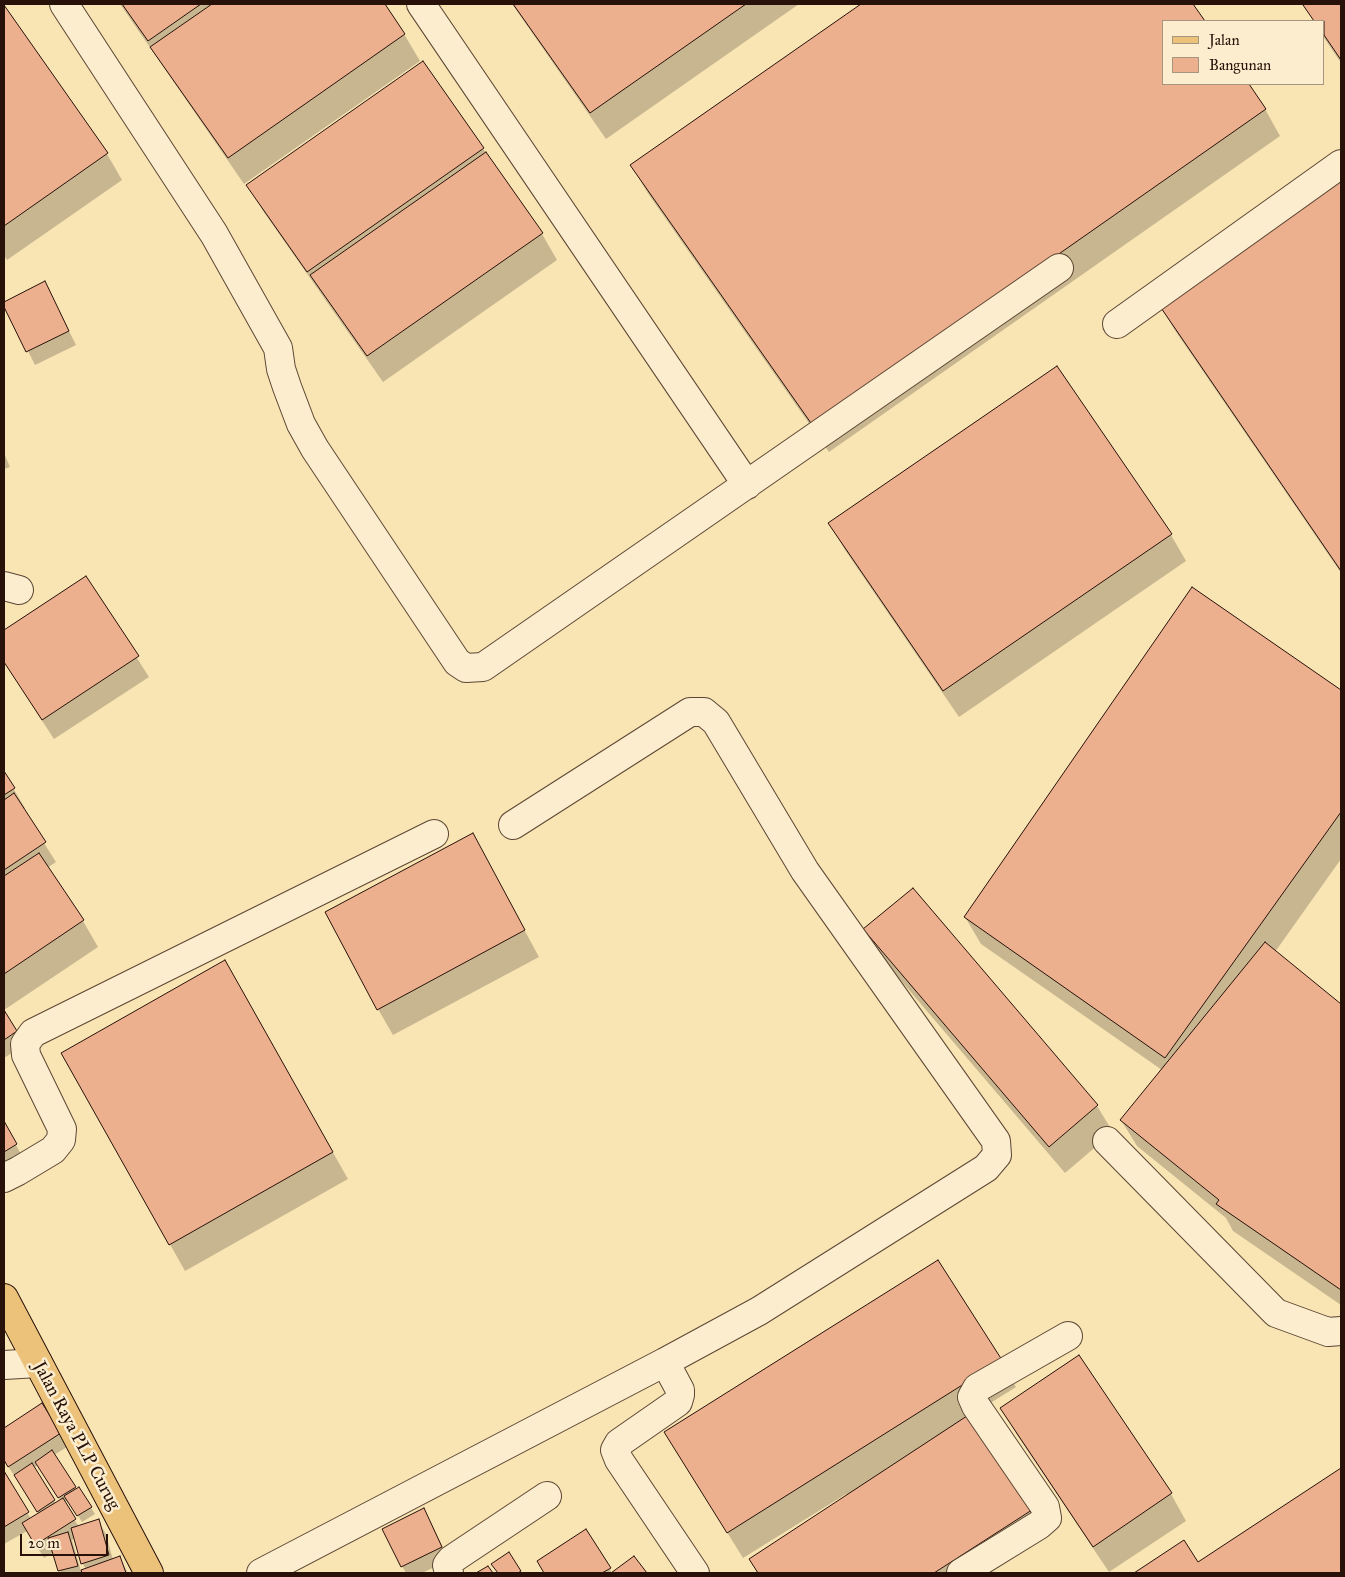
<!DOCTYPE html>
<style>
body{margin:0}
#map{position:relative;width:1345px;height:1577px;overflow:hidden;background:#f9e4b3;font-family:"IM FELL Great Primer",serif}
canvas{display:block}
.frame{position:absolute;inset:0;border:5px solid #271109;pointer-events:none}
.legend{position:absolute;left:1162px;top:20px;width:162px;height:65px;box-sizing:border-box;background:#fbedce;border:1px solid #a6957f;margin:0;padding:6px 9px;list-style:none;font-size:15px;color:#271109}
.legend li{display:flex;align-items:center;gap:10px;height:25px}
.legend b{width:25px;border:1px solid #a6957f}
.scale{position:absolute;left:20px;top:1534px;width:88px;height:22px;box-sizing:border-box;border:2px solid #271109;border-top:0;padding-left:6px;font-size:15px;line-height:18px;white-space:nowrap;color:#271109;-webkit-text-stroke:4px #fbedce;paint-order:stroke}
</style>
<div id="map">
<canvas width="1345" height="1577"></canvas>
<div class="frame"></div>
<ul class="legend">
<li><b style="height:6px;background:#ecc27a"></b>Jalan</li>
<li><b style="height:14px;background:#edb08f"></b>Bangunan</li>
</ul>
<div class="scale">20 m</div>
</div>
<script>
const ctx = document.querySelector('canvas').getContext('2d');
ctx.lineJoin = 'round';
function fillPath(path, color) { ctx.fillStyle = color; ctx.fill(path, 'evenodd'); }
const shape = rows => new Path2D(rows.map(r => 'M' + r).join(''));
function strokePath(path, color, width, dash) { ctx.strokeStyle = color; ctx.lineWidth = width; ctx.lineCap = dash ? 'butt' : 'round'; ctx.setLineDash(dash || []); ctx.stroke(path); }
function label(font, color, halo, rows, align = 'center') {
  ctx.font = font + ' "IM FELL Great Primer",serif'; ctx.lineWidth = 5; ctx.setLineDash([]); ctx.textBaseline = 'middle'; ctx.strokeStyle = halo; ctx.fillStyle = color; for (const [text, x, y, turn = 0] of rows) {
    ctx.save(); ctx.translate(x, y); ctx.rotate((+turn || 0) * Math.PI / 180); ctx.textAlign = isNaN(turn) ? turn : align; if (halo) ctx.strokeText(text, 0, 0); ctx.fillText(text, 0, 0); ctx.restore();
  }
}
const shadow = shape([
 [120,4,383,4,404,34,420,61,244,184],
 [512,4,799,4,606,139],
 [863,4,1191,4,1203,21,1164,21,1164,84,1247,84,1265,109,1280,136,829,452,647,192,632,166],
 [1308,4,1341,4,1341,63,1324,38,1324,21,1314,21,1305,6],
 [4,7,107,154,122,180,7,260,4,255],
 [423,62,542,234,557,260,383,382,263,211,248,185],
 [1341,178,1341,573,1174,329,1159,303],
 [45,283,76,345,35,365,4,303],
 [4,453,10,467,4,469],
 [830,524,1171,535,1186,561,959,717,845,550],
 [86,578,149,677,54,739,4,662,4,632],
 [1193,589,1341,691,1341,859,1275,952,1341,1006,1341,1305,1233,1231,1226,1218,1137,1146,1121,1120,1162,1070,981,944,965,917],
 [4,773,25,808,23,810,56,862,47,868,83,921,98,947,4,1010],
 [487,861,539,957,393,1035,378,1009],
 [912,889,1097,1106,1113,1132,1065,1173,880,956,865,930],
 [225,962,348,1179,185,1271,63,1054],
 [4,1012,24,1045,4,1058],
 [4,1123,23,1158,4,1169],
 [1079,1357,1171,1494,1186,1521,1109,1572,1017,1435,1002,1408],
 [1000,1361,1016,1387,973,1414,1034,1508,1049,1535,990,1573,759,1573,751,1559,847,1496,846,1494,743,1558,665,1432],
 [41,1405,67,1447,54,1455,77,1490,79,1489,95,1514,82,1522,68,1500,64,1503,79,1527,98,1521,106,1534,113,1560,120,1558,128,1573,83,1573,83,1571,77,1573,61,1573,54,1552,44,1558,27,1531,4,1544,4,1474,31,1519,39,1514,4,1460,4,1429],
 [38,1465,61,1501,56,1504,33,1468],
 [75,1538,82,1563,86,1569,81,1571,72,1540],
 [1341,1470,1341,1573,1137,1573,1184,1542,1198,1564],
 [431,1523,449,1560,422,1573,406,1573,402,1566],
 [586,1531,612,1573,545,1573,538,1562]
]);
const building = shape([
 [122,4,201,4,148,41,122,4],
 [212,4,385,4,405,34,228,158,150,47,212,4],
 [513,4,746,4,590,113,513,4],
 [861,4,1193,4,1205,21,1164,21,1164,84,1249,84,1266,109,813,426,630,165,861,4],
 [1306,4,1341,4,1341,60,1324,35,1324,21,1314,21,1303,5,1306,4],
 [4,5,108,153,4,226,4,5],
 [423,61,484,148,307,272,246,185,423,61],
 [486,152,543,233,367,356,310,275,486,152],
 [1341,176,1341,571,1157,302,1341,176],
 [45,281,69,331,26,352,4,307,4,302,45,281],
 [1057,366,1172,534,943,691,828,523,1057,366],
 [86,576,139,656,42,720,4,662,4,630,86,576],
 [1192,587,1341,690,1341,812,1165,1058,964,917,1192,587],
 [4,771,15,788,4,795,4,771],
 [14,793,46,842,4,870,4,800,14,793],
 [473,833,525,930,377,1010,325,912,473,833],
 [39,853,84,920,4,974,4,876,39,853],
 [913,888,1098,1105,1049,1147,863,929,913,888],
 [1265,942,1341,1004,1341,1290,1216,1204,1219,1200,1120,1120,1265,942],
 [225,960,333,1152,169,1245,61,1053,225,960],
 [4,1010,17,1031,4,1040,4,1010],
 [4,1121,17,1144,4,1152,4,1121],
 [938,1260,1002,1360,727,1533,664,1432,938,1260],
 [1079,1355,1172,1493,1093,1547,1000,1408,1079,1355],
 [42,1403,61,1433,8,1467,4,1460,4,1428,42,1403],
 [973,1412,1035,1508,934,1573,758,1573,749,1559,973,1412],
 [52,1450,76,1487,58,1498,35,1462,52,1450],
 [32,1463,55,1500,37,1512,14,1475,32,1463],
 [1341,1468,1341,1573,1134,1573,1184,1540,1198,1562,1341,1468],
 [4,1471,29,1512,4,1527,4,1471],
 [79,1487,92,1507,77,1516,64,1496,79,1487],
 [63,1498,76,1519,35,1545,22,1523,63,1498],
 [424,1508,442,1547,401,1567,382,1529,424,1508],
 [99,1519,109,1555,81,1564,71,1528,99,1519],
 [586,1529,611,1568,602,1573,544,1573,537,1561,586,1529],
 [68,1532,78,1566,58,1571,48,1538,68,1532],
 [509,1552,521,1571,518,1573,498,1573,491,1564,509,1552],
 [120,1556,126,1573,82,1573,81,1570,120,1556],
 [634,1556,647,1573,611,1573,634,1556],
 [488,1566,493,1573,476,1573,488,1566]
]);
const minor = shape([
 [64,4,214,234,278,348,281,369,287,387,301,424,315,449,457,662,466,668,483,667,1059,268],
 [421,4,747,485],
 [1117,324,1341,164],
 [4,586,19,590],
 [513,825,690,712,704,712,716,722,805,871,996,1141,997,1155,986,1168,759,1311,665,1362],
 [1107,1141,1276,1313,1328,1332,1341,1331],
 [4,1178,18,1171,53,1150,61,1140,62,1129,26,1055,25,1044,33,1033,434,834],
 [4,1365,38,1363],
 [261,1573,665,1362,680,1390,680,1395,678,1402,619,1443,615,1450,619,1460,695,1573],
 [449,1573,447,1565,451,1560,547,1496],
 [961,1573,1039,1525,1047,1518,1045,1507,976,1406,972,1397,977,1388,1068,1336]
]);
const major = shape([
 [4,1298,149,1573]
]);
const streetNames = [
 ["Jalan Raya PLP Curug",76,1436,62]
];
fillPath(shadow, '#0003');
fillPath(building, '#edb08f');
strokePath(building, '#271109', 1);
strokePath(minor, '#5c4634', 30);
strokePath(major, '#271109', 30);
strokePath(minor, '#fbedce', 28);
strokePath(major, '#ecc27a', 28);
label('18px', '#271109', '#fbedce', streetNames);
</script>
